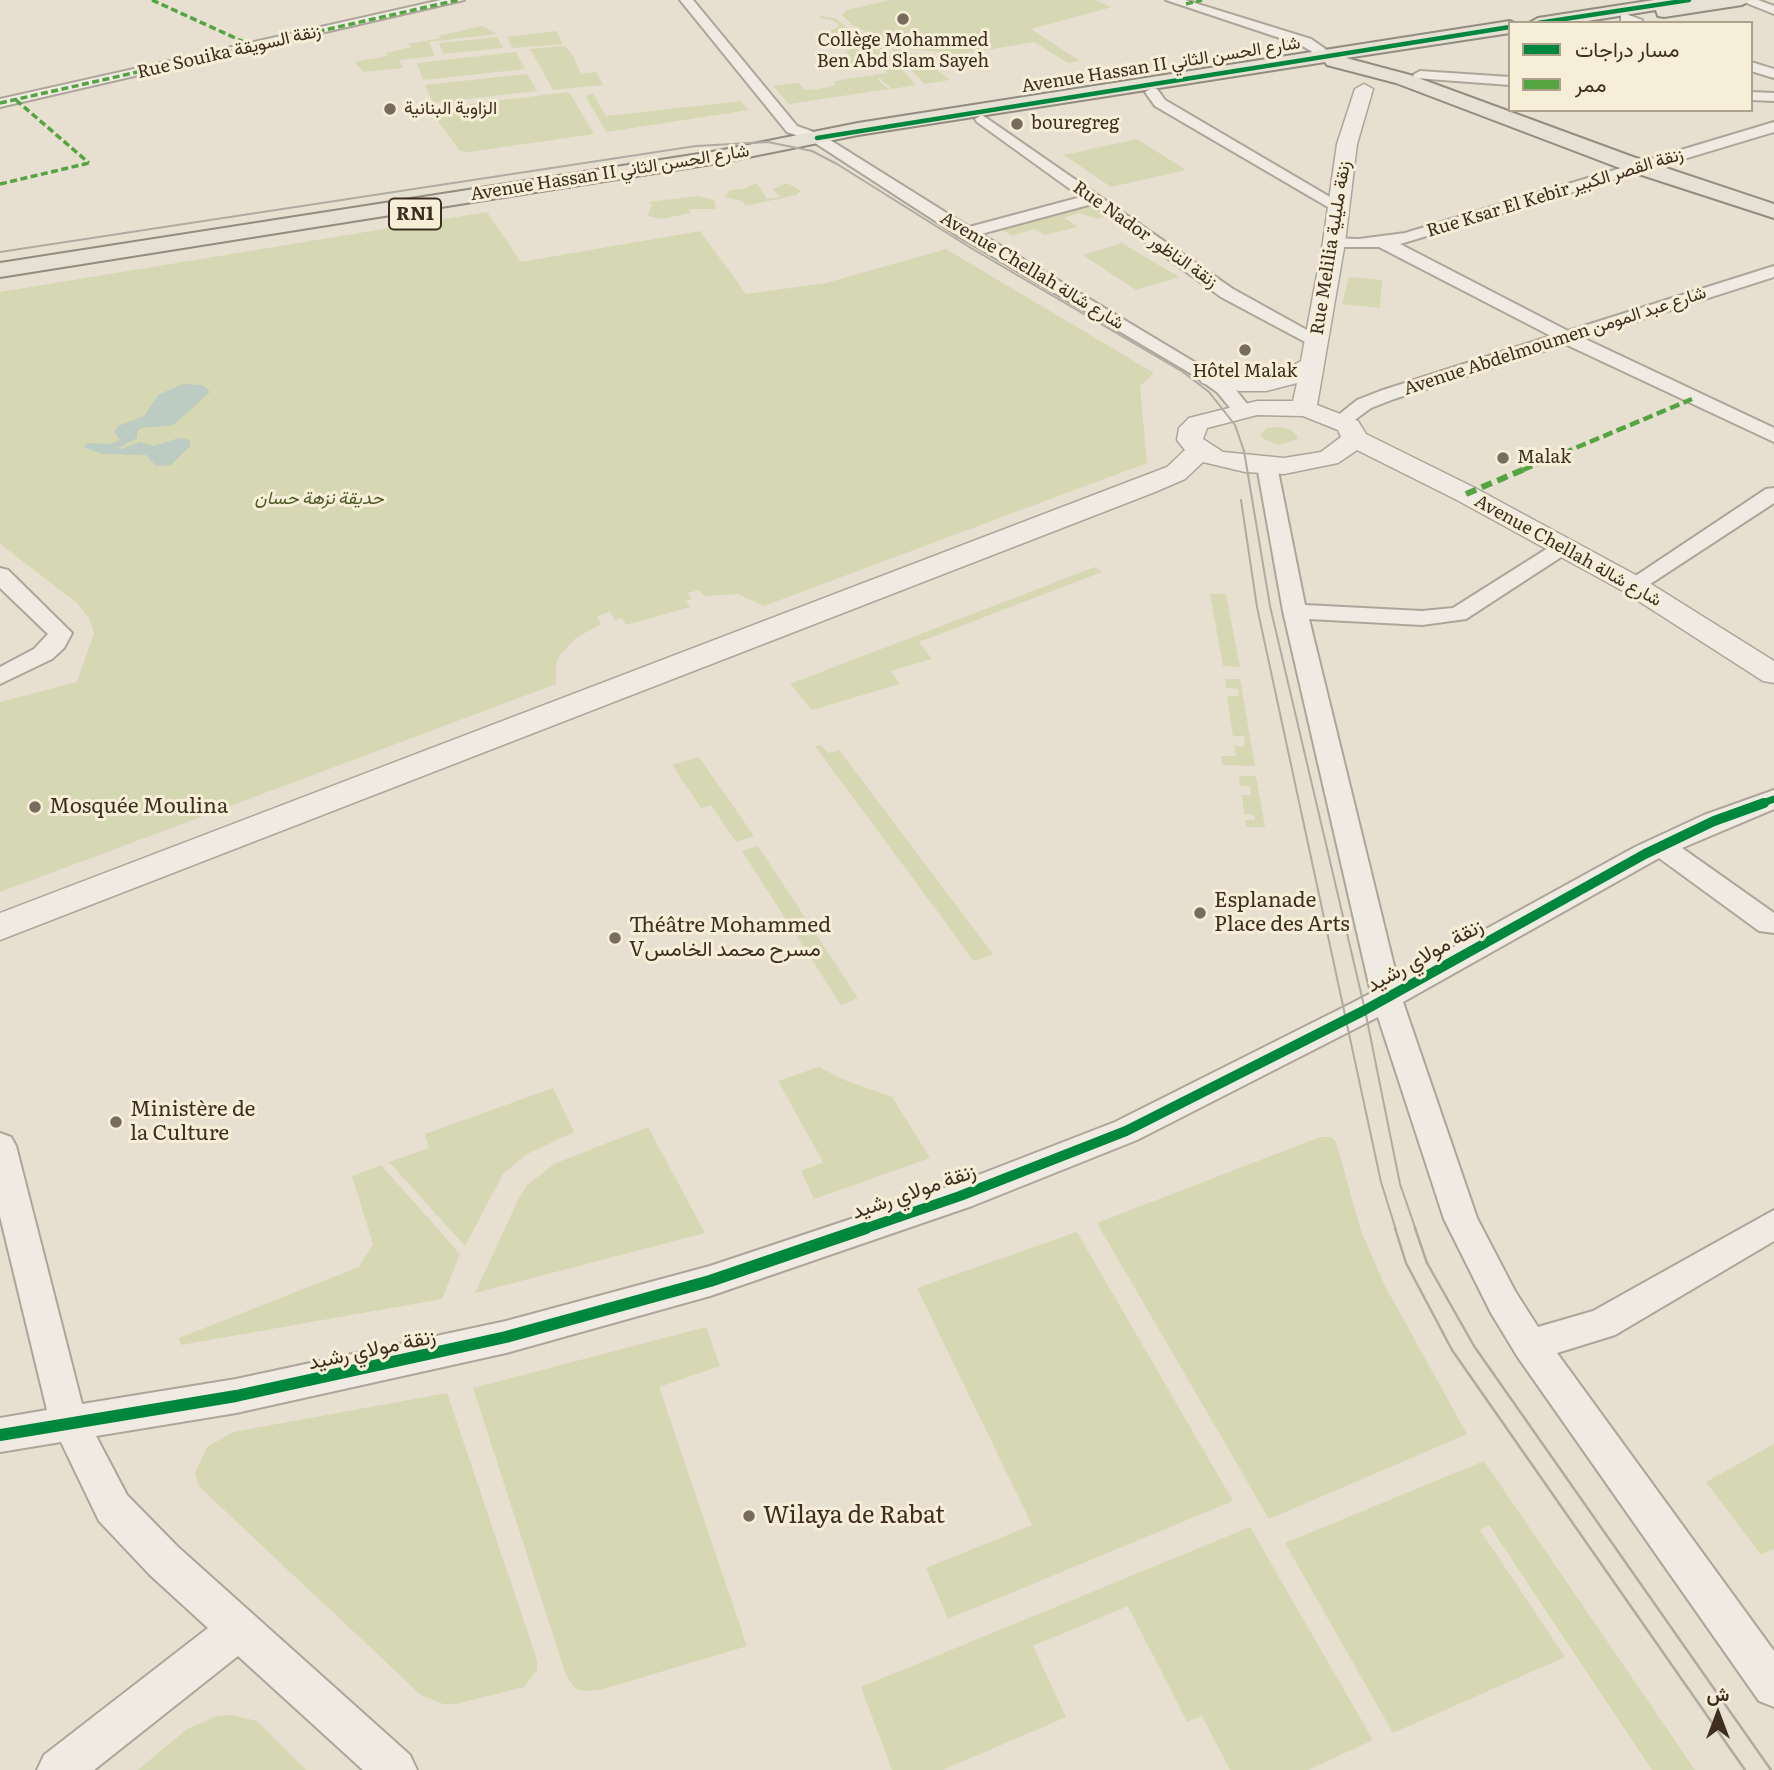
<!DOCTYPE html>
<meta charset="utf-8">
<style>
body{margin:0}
#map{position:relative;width:1774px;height:1770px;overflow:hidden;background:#e7e0d1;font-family:Literata,Vazirmatn,serif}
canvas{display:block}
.legend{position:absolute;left:1508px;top:21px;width:245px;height:91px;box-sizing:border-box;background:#f7eed8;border:2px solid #ada18e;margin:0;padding:9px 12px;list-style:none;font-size:21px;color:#3d2e20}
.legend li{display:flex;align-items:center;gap:14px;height:35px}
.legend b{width:35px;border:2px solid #ada18e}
.north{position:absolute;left:1683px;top:1679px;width:70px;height:70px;-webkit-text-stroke:5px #f7eed8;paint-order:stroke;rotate:0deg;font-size:19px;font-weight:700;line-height:28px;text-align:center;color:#3d2e20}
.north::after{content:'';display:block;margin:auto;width:24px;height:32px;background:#3d2e20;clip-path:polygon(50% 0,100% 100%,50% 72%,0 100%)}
</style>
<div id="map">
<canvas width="1774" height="1770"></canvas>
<ul class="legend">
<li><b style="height:9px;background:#00873e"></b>مسار دراجات</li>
<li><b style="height:9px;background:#54a441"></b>ممر</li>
</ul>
<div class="north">ش</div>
</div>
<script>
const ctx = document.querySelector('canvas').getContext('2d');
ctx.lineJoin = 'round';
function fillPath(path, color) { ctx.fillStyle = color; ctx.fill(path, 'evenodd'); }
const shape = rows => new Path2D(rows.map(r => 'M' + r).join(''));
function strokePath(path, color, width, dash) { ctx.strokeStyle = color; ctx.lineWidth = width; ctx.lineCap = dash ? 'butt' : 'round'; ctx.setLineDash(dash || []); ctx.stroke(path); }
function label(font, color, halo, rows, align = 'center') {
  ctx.font = font + ' Literata,Vazirmatn,serif'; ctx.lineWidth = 6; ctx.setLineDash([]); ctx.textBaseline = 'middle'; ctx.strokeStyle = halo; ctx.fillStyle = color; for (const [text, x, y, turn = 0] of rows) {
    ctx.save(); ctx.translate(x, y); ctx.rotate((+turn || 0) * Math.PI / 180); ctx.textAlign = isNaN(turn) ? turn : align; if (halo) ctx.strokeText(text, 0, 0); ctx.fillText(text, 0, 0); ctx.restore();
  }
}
const green = shape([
 [890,0,1094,0,1112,7,1031,29,1080,61,1068,63,1034,42,987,50,974,49,973,52,959,54,902,48,852,25,842,15,846,10],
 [821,16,835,18,849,29,876,41,916,85,892,89,879,78,877,79,889,89,789,104,773,86,799,83,805,90,818,89,836,85,834,82,840,80,888,73,871,57,858,59,862,63,843,66,838,62,849,54,844,53,863,42,853,34,826,33,840,26,832,20,818,18],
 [482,26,497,34,429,42,435,56,399,60,403,68,364,72,354,62,388,56,386,53,412,47,407,44,441,38,438,36],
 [556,31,563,44,512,48,507,37],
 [497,37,503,48,443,54,439,43],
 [888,45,911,53,942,57,924,60,950,80,924,84],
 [565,46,572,54,581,74,596,72,603,85,553,90,530,49],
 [516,52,525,69,423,80,417,63],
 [527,74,537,91,433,103,425,85],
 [569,92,594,134,468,152,460,151,429,109],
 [593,94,606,116,741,101,749,110,606,132,585,95],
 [1137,139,1186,170,1111,187,1064,155],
 [757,183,767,199,780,197,773,189,787,183,801,191,796,195,745,206,743,201,724,197,730,190,744,189],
 [698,196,714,200,716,209,693,209,688,210,691,213,661,219,647,216,652,205,648,202],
 [1091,203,1109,216,1097,219,1078,213,1064,218,1078,227,1045,235,1034,229,1012,236,1001,229],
 [487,212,521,262,700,231,746,294,826,283,946,249,1154,373,1140,386,1147,463,764,606,738,594,704,596,699,590,688,593,692,599,686,601,690,607,626,625,622,618,615,620,610,612,597,616,601,624,576,638,560,655,556,664,556,684,0,892,0,702,77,682,94,633,89,618,76,602,0,544,0,292],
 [1122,243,1179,277,1136,290,1083,255],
 [1349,277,1382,280,1380,308,1342,304],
 [1280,427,1292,430,1298,437,1296,440,1279,445,1262,438,1261,434,1267,428],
 [1095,567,1102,572,919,642,932,659,890,671,900,684,812,710,790,684],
 [1210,594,1226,594,1240,667,1223,666],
 [1225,679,1240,679,1255,766,1222,765,1221,756,1236,756,1234,745,1243,747,1245,744,1244,736,1233,736,1227,696,1239,696,1238,689,1226,688],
 [821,745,828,753,839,750,993,954,974,961,815,746],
 [699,757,754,836,736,842,711,805,701,808,672,765],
 [1239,776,1256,776,1265,827,1246,827,1245,820,1255,820,1254,815,1244,814,1242,795,1251,795,1250,786,1240,786],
 [758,846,858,998,841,1005,742,851],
 [819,1067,847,1081,892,1097,930,1158,814,1199,801,1171,823,1162,778,1081],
 [553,1088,574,1132,527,1154,503,1174,465,1246,389,1162,429,1148,425,1134],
 [648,1127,705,1233,475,1293,519,1198,528,1184,556,1163],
 [1320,1137,1331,1137,1336,1142,1361,1231,1385,1286,1467,1434,1269,1519,1097,1223],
 [381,1165,460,1254,442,1299,181,1345,179,1338,359,1267,373,1244,352,1176],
 [1077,1232,1233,1501,948,1619,926,1568,1032,1525,917,1288],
 [706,1327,720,1366,659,1387,747,1646,600,1690,583,1691,575,1688,566,1675,473,1388],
 [447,1393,537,1660,537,1670,524,1687,455,1704,443,1704,421,1695,207,1494,198,1485,195,1473,207,1447,233,1432],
 [1774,1444,1774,1549,1761,1555,1706,1482],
 [1484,1461,1695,1770,1652,1770,1489,1525,1480,1530,1565,1657,1393,1733,1285,1543],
 [1250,1527,1373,1740,1308,1770,1230,1770,1202,1716,1187,1722,1128,1606,1033,1646,1066,1717,943,1770,892,1770,861,1687],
 [231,1715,257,1721,306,1770,138,1770,187,1729,217,1716]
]);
const water = shape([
 [183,384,202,385,210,392,173,425,141,428,137,432,137,438,118,448,122,449,140,442,154,446,179,438,190,440,190,446,171,465,156,466,146,455,102,454,83,447,88,443,111,444,120,440,114,432,118,426,144,416,158,395]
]);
const minor = shape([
 [441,0,464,0,0,107,0,99,441,0],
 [680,0,693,0,797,126,822,135,969,227,1081,197,977,122,975,119,982,115,1233,289,1325,340,1316,346,1309,344,1221,297,1092,204,981,234,1231,384,1252,410,1249,414,1235,414,1217,392,1190,373,960,237,812,141,787,132,680,0],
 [1166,0,1185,0,1311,39,1334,55,1322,58,1301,45,1166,0],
 [1739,0,1758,0,1774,6,1774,14,1739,0],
 [1626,14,1642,20,1643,23,1621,21,1621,15,1626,14],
 [1751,62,1774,69,1774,78,1751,71,1751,62],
 [1420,71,1510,77,1510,85,1415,78,1413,75,1420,71],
 [1152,88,1157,89,1165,100,1347,207,1345,210,1333,210,1155,106,1145,92,1152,88],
 [1751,92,1774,93,1774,101,1751,100,1751,92],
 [1774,122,1774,132,1400,244,1568,331,1774,266,1774,277,1583,338,1774,428,1774,442,1565,344,1394,399,1371,408,1348,425,1341,427,1331,421,1357,400,1380,391,1551,336,1379,247,1334,247,1328,246,1325,242,1328,238,1359,239,1405,233,1774,122],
 [1267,460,1277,466,1305,605,1422,611,1453,608,1556,543,1572,543,1575,548,1466,619,1422,625,1309,619,1397,978,1635,847,1704,815,1774,790,1774,809,1682,848,1774,913,1774,933,1759,931,1659,858,1403,1002,1477,1218,1515,1291,1538,1327,1593,1311,1774,1210,1774,1241,1615,1335,1557,1353,1774,1651,1774,1707,1759,1701,1517,1356,1491,1313,1444,1219,1378,1017,1137,1140,972,1206,710,1296,506,1353,236,1413,96,1436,127,1495,178,1547,410,1755,417,1770,363,1770,238,1656,94,1770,37,1770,44,1755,208,1628,150,1575,99,1521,61,1442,0,1452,0,1418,47,1410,0,1216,0,1133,11,1137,16,1146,82,1404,236,1379,506,1321,710,1266,950,1186,1115,1122,1354,1002,1371,993,1283,611,1257,466,1267,460],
 [1774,488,1774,503,1641,590,1625,590,1622,585,1766,489,1774,488],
 [0,568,8,570,72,633,64,648,52,659,0,684,0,667,34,649,48,634,0,588,0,568]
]);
const tertiary = shape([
 [1364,84,1373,89,1357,144,1345,242,1317,405,1358,421,1366,434,1475,488,1643,579,1774,661,1774,683,1763,681,1623,591,1457,500,1357,450,1338,463,1284,474,1245,472,1203,462,1185,479,1155,492,0,940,0,913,1167,467,1185,450,1177,440,1179,428,1189,418,1257,401,1293,401,1297,383,1266,391,1239,391,1202,383,1199,378,1202,373,1211,371,1239,377,1265,377,1282,372,1301,361,1323,242,1337,144,1355,89,1364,84],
 [1257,415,1303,416,1338,430,1341,437,1321,452,1284,458,1223,452,1203,439,1207,428,1257,415]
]);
const primary = shape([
 [1654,0,1751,0,1742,5,1664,17,1658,16,1656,10,1575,23,1529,23,1538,18,1654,0],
 [1510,21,1515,23,1510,23,1510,33,1346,58,1410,75,1633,157,1774,204,1774,218,1617,167,1396,83,1327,65,1325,62,858,135,718,163,0,277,0,263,718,151,858,123,1510,21]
]);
const tramFar1 = shape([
 [0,252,696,146,768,142,812,151,837,164,971,248,1183,372,1209,392,1235,425,1244,451,1270,606,1365,1010,1400,1184,1416,1230],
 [1241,500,1257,607,1381,1182,1396,1230]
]);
const tram = shape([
 [1395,1228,1406,1263,1452,1350,1745,1770],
 [1415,1228,1427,1263,1474,1346,1771,1770]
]);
const quietFar2 = shape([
 [152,0,255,47],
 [1186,4,1202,0],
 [16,100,89,163],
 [0,103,458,0],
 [0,184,89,163]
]);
const quietFar1 = shape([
 [1523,470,1692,399]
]);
const quiet = shape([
 [1466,494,1527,468]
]);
const cyclewayFar3 = shape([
 [1538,23,1689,0],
 [817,138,1510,27]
]);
const cyclewayFar2 = shape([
 [1760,804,1774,799]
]);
const cyclewayFar1 = shape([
 [861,1230,960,1196,1126,1131,1365,1010,1645,854,1714,821,1764,803]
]);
const cycleway = shape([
 [0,1435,236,1396,506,1337,710,1281,866,1228]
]);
const markers = [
 [903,19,7,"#786c5e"],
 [390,109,7,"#786c5e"],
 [1017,124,7,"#786c5e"],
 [1245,350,7,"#786c5e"],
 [1503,458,7,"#786c5e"],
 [35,807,7,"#786c5e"],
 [1200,913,7,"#786c5e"],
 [615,938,7,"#786c5e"],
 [116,1122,7,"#786c5e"],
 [749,1516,7,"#786c5e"]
];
const farPoinames = [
 ["Collège Mohammed",903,41,"center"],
 ["Ben Abd Slam Sayeh",903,62,"center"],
 ["الزاوية البنانية",404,109],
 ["bouregreg",1031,124],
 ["Hôtel Malak",1245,372,"center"],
 ["Malak",1517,458]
];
const farStreetnames = [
 ["Rue Souika زنقة السويقة",229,52,-13],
 ["Avenue Hassan II شارع الحسن الثاني",1161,65,-9],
 ["Avenue Hassan II شارع الحسن الثاني",610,173,-9],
 ["Rue Ksar El Kebir زنقة القصر الكبير",1555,193,-17],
 ["Rue Nador زنقة الناظور",1145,235,35],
 ["Rue Melilia زنقة مليلية",1331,248,-81],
 ["Avenue Chellah شارع شالة",1032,271,31],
 ["Avenue Abdelmoumen شارع عبد المومن",1555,341,-18],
 ["Avenue Chellah شارع شالة",1568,551,29]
];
const farParknames = [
 ["حديقة نزهة حسان",319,499]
];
const shields = [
 [415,214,52]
];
const shieldNames = [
 ["RN1",415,214]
];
const poiNames = [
 ["Mosquée Moulina",49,807],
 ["Esplanade",1214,901],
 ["Place des Arts",1214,925],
 ["Théâtre Mohammed",629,926],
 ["Vمسرح محمد الخامس",629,950],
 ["Ministère de",130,1110],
 ["la Culture",130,1134]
];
const streetNames = [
 ["زنقة مولاي رشيد",1425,956,-29],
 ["زنقة مولاي رشيد",914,1192,-19],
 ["زنقة مولاي رشيد",372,1350,-12]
];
const nearPoinames = [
 ["Wilaya de Rabat",763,1516]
];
fillPath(green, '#d6d7b3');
fillPath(water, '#bcccc2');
strokePath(minor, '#ada599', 4);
strokePath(tertiary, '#ada599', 3);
strokePath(primary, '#928b80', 4);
fillPath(minor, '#efebe3');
fillPath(tertiary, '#efebe3');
fillPath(primary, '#e6e1d4');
strokePath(tramFar1, '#afaaa2', 2);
strokePath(tram, '#afaaa2', 2.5);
strokePath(quietFar2, '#54a441', 3.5, [7, 3.5]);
strokePath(quietFar1, '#54a441', 4.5, [10, 4.5]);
strokePath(quiet, '#54a441', 6, [11, 6]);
strokePath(cyclewayFar3, '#00873e', 4.5);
strokePath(cyclewayFar2, '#00873e', 7);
strokePath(cyclewayFar1, '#00873e', 10);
strokePath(cycleway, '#00873e', 12);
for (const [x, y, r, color] of markers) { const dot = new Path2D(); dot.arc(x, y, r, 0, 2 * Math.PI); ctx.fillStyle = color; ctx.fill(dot); strokePath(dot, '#f7eed8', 2.5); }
label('18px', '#3d2e20', '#f7eed8', farPoinames, 'left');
label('18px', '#3d2e20', '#f7eed8', farStreetnames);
label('italic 18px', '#4d5a26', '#f7eed8', farParknames);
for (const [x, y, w] of shields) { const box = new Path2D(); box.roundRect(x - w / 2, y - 15.5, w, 31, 5); ctx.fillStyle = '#f7eed8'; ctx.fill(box); strokePath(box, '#3d2e20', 2); }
label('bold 19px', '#3d2e20', null, shieldNames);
label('21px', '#3d2e20', '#f7eed8', poiNames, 'left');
label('21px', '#3d2e20', '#f7eed8', streetNames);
label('24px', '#3d2e20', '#f7eed8', nearPoinames, 'left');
</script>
